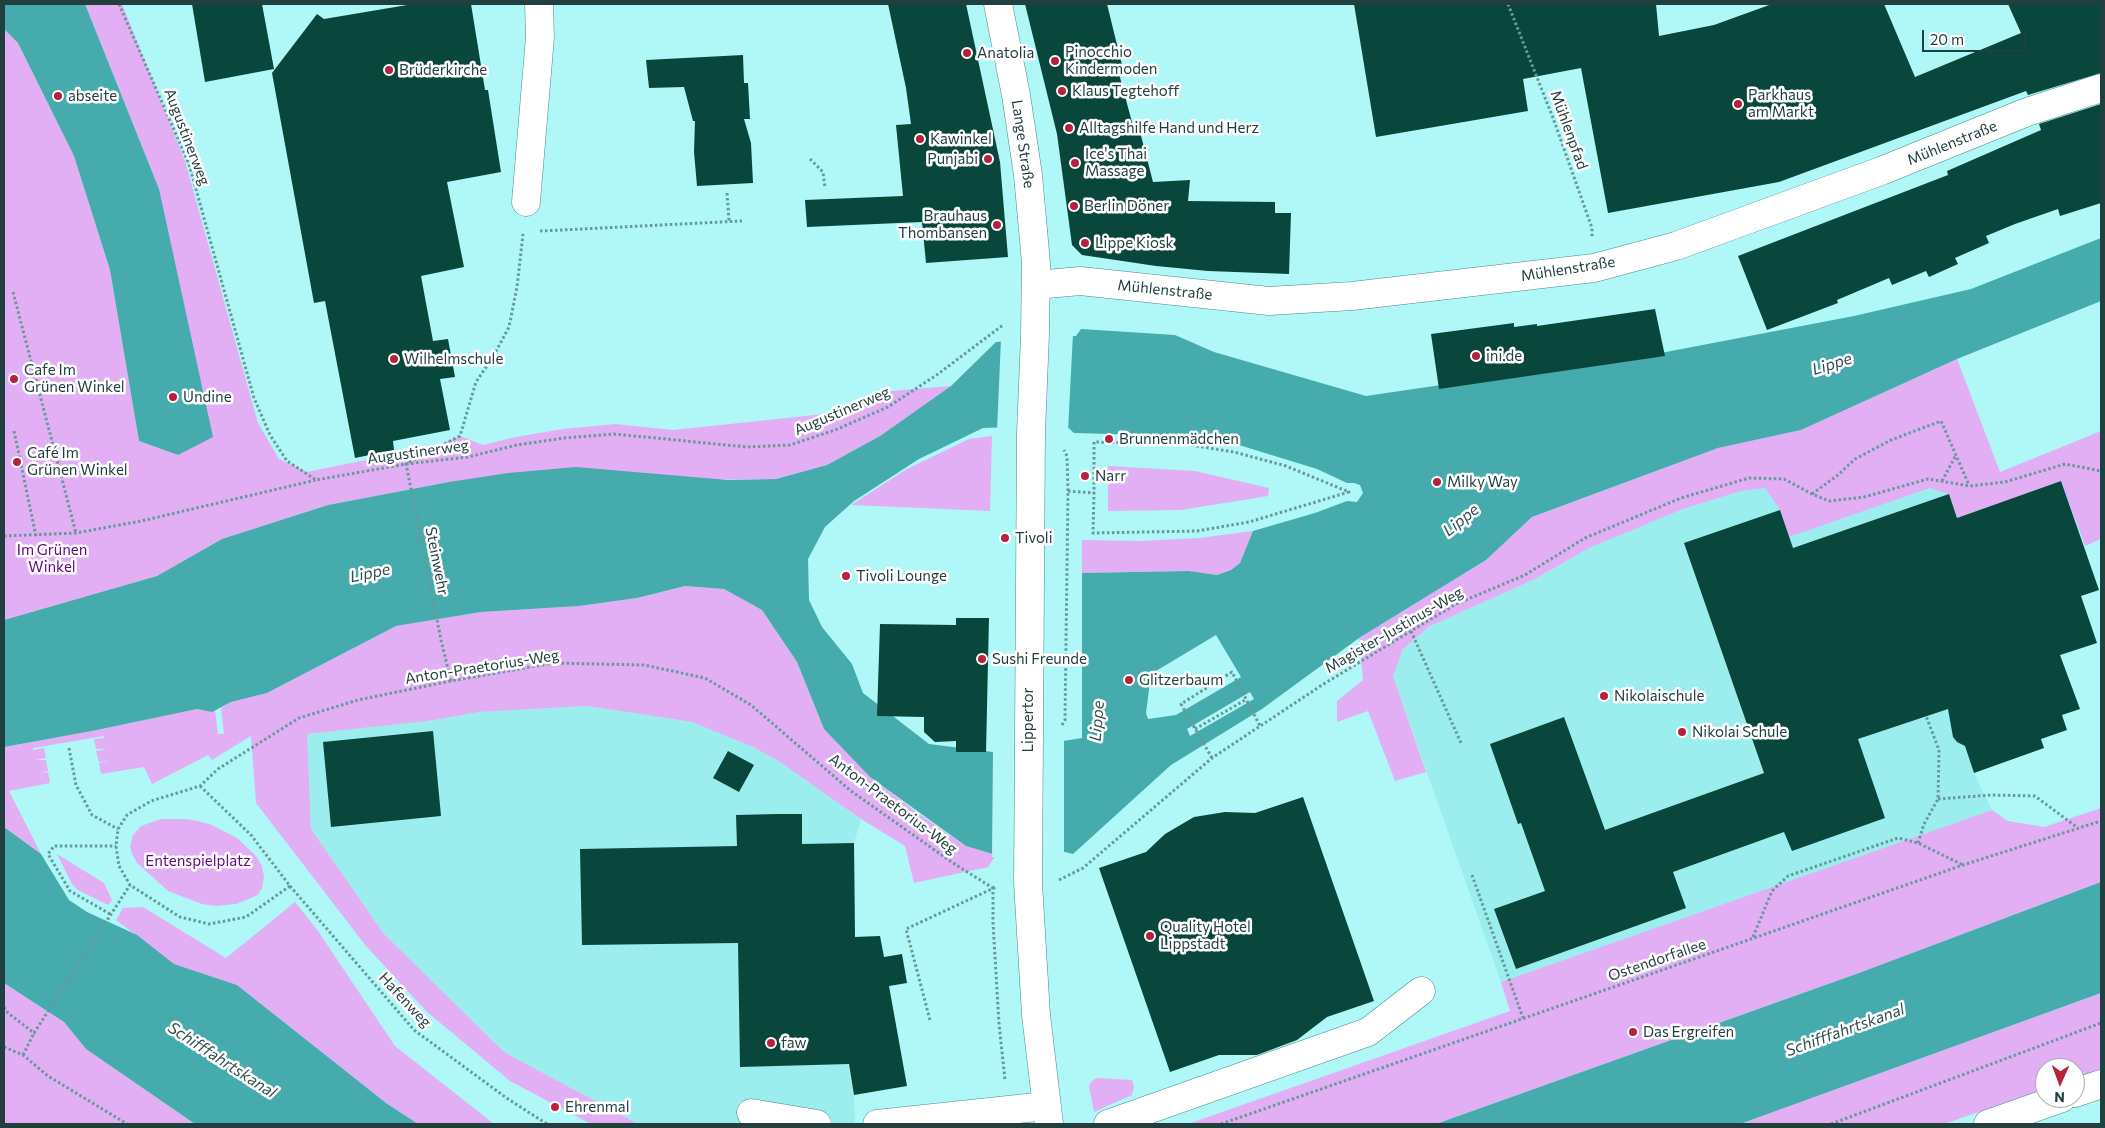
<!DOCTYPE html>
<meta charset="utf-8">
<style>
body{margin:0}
#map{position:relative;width:2105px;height:1128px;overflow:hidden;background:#b0f7f8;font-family:Commissioner,sans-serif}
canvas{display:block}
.frame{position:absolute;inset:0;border:5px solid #223f40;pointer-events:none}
.north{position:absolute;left:2035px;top:1058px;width:50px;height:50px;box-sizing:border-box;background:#fff;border:1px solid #a7b2b3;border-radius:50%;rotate:182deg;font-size:14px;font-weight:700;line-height:20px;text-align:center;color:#223f40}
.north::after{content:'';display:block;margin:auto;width:18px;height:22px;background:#b4223d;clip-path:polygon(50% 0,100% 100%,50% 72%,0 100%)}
.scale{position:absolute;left:1922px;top:30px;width:104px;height:22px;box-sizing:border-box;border:2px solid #223f40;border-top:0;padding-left:6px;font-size:15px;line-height:18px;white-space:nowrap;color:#223f40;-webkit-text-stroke:4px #fff;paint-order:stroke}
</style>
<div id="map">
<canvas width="2105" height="1128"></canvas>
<div class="frame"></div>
<div class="north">N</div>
<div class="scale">20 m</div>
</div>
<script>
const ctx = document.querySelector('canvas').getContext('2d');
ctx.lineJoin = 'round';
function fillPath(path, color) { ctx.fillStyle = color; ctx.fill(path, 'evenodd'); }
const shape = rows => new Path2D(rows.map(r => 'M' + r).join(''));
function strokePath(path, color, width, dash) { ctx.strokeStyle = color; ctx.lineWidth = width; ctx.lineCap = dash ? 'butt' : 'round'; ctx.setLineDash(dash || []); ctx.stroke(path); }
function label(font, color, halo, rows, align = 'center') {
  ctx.font = font + ' Commissioner,sans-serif'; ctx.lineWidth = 5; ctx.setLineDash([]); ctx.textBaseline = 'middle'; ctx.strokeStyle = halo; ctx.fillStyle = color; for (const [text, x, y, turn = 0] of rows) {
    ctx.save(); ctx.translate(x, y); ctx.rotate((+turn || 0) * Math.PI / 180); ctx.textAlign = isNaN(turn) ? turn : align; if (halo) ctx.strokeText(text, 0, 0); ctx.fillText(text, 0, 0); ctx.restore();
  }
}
const built = shape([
 [2061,481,2099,590,2080,596,2097,643,2053,658,1953,729,1953,737,1957,742,1964,744,1974,773,1992,810,1501,982,1393,676,1403,649,1430,626,1535,579,1589,548,1683,509,1741,491,1765,488,1780,510,1789,537,1930,488,1949,493,1957,518],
 [589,706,692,722,753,747,777,760,861,819,854,843,855,937,880,936,889,986,836,1001,854,1095,855,1124,638,1124,504,1052,384,934,311,829,307,734,428,721,479,712]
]);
const green = shape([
 [85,4,122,4,185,161,258,423,279,459,307,472,439,445,460,436,483,445,516,437,563,429,615,424,673,430,834,413,880,392,951,386,880,436,827,465,776,479,449,482,328,505,222,539,157,576,4,620,4,29,18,43,74,156,110,270,139,441,178,455,159,189],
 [1957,359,2000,472,2101,431,2101,539,2085,546,2061,481,1957,518,1949,494,1930,488,1789,537,1780,510,1765,488,1741,491,1683,509,1589,548,1535,579,1430,626,1403,649,1393,676,1426,772,1395,781,1368,711,1337,722,1337,701,1363,680,1359,638,1486,560,1532,517,1718,448,1801,430],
 [1453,420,1483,428,1472,458,1443,475,1437,442],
 [992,436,990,511,851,505,907,469,969,439],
 [1108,466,1195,471,1269,488,1268,496,1181,510,1108,511],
 [1253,531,1240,563,1231,570,1217,575,1189,571,1082,573,1082,540,1140,541,1199,538],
 [685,586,724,589,762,610,797,662,824,729,870,777,922,816,966,846,996,855,988,867,914,883,905,846,861,819,777,760,753,747,692,722,588,706,479,712,428,721,307,734,311,829,384,934,504,1052,638,1124,591,1124,510,1081,426,1011,366,946,256,803,251,736,212,760,208,755,152,784,144,767,101,774,99,763,109,761,99,762,96,751,107,749,96,749,94,739,104,738,104,736,33,748,33,750,44,748,46,758,35,760,46,760,48,771,37,774,48,772,50,783,9,791,41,854,4,827,4,747,92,731,197,709,212,712,215,710,218,734,224,734,221,708,231,702,267,693,396,626,481,612,579,606,637,598],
 [2101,808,2101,882,1859,973,1436,1124,1188,1124,1510,1011,1501,982,1992,810,2008,821,2044,827],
 [161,819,186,819,198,821,212,825,237,838,256,856,262,866,264,877,262,888,258,895,236,904,216,906,202,904,168,891,137,863,132,854,130,846,133,835,141,826],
 [57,854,104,883,112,900,108,905,78,890,72,884],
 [295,902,318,931,395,1046,494,1124,418,1124,386,1103,237,985,174,964,116,920,123,908,143,907,226,958],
 [4,983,64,1022,86,1049,195,1124,4,1124],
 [2101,993,2101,1070,2075,1079,2075,1068,2045,1068,2045,1089,1944,1124,1740,1124],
 [1096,1078,1132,1080,1134,1087,1132,1095,1094,1112,1089,1086,1091,1082]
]);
const water = shape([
 [4,4,85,4,159,189,213,437,178,455,139,441,110,270,74,156,18,43,4,29],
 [2101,238,2101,301,1957,359,1801,430,1718,448,1532,517,1486,560,1359,638,1262,709,1171,765,1073,854,1065,852,996,855,966,846,870,777,824,729,797,662,762,610,724,589,685,586,637,598,579,606,481,612,396,626,267,693,231,702,212,712,197,709,92,731,4,747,4,620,157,576,222,539,328,505,449,482,508,473,576,467,728,480,776,479,827,465,880,436,951,386,996,342,1076,336,1081,329,1175,335,1214,352,1366,396,1666,352,1854,316,1971,289],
 [1453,421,1483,428,1472,458,1443,474,1437,442],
 [1065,425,1074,433,1185,436,1239,445,1317,469,1347,483,1354,483,1360,485,1363,493,1357,502,1347,501,1315,513,1253,531,1240,563,1231,570,1217,575,1189,571,1082,573,1082,738,993,752,929,744,863,693,852,664,822,627,809,600,808,559,825,527,854,501,919,459,983,428],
 [1216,635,1241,677,1176,715,1148,719,1146,713,1151,674],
 [1250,692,1254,699,1190,736,1187,729],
 [4,827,41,854,69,900,87,912,137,935,174,964,237,985,386,1103,418,1124,195,1124,86,1049,64,1022,4,983],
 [2101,882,2101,993,1740,1124,1436,1124,1859,973]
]);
const pier = shape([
 [1073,334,1068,431,1064,428,997,430,1001,339],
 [1064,739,1064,855,992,857,993,749]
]);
const river = shape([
 [1353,434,1531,460,1560,451]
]);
const building = shape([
 [192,4,262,4,274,69,205,82],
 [413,4,471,4,485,90,488,90,501,172,447,182,464,267,421,276,433,341,448,339,455,377,440,379,450,430,393,441,394,450,355,458,325,301,314,303,272,73,317,14,324,19],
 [888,4,966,4,1000,162,1008,257,926,263,922,222,807,227,805,200,903,196,896,125,911,124,906,88],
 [1025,4,1107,4,1123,69,1118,70,1133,126,1138,124,1153,182,1190,180,1188,201,1275,202,1275,213,1291,213,1289,274,1208,271,1156,266,1082,255,1072,245,1057,134],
 [1354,4,1656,4,1659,36,1714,25,1772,4,1884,4,1915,77,2021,33,2008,4,2101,4,2101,73,2028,95,2026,91,1779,182,1608,213,1581,68,1523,79,1528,111,1376,137],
 [743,55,744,83,748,83,750,119,744,119,751,143,753,183,697,186,694,152,695,121,693,121,684,87,649,88,646,60],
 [2101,104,2101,203,2060,216,2058,209,2015,224,1986,236,1989,243,1955,258,1958,264,1929,277,1926,271,1892,285,1889,278,1837,300,1838,303,1767,330,1738,256,1948,175,1947,171,2041,130,2039,124],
 [1655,309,1665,356,1439,389,1431,334,1514,323,1514,327,1537,324,1537,326],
 [2061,481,2099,590,2081,596,2097,643,2060,655,2080,709,2062,715,2067,730,2041,739,2044,748,1974,773,1965,746,1957,742,1953,737,1948,709,1858,739,1885,818,1792,851,1784,832,1673,872,1686,908,1516,969,1494,909,1545,891,1521,823,1518,824,1490,744,1564,717,1605,830,1764,773,1684,543,1780,510,1793,548,1949,494,1957,518],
 [956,618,989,618,986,752,956,752,956,741,935,742,924,732,924,717,877,716,880,624,956,625],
 [433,731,441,816,331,827,323,742],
 [728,751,754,765,739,792,713,778],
 [1303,797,1374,1001,1327,1017,1297,1040,1257,1055,1219,1055,1170,1072,1099,868,1146,852,1165,834,1194,817,1225,812,1255,813],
 [777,814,802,814,802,844,854,843,855,937,880,936,884,957,902,954,907,983,889,986,907,1086,854,1095,849,1064,740,1067,738,943,582,945,580,849,737,846,736,815]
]);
const path = shape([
 [119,4,189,164,254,398,270,435,287,461,316,480,406,464,468,457,517,445,564,438,614,434,747,447,790,445,835,430,888,407,938,374,1003,325],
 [1508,4,1553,118,1592,228,1592,237],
 [810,159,823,172,825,188],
 [727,193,729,221],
 [540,231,742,221],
 [13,292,76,533],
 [14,431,36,536],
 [1942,481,1956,455],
 [1068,491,1094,493,1093,533,1197,531,1249,522,1349,492,1286,466,1234,452,1184,444,1094,442,1094,493],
 [1812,494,1838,475,1855,459,1891,440,1941,421,1969,485],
 [4,536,76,533,141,521,316,480],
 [1411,631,1461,743],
 [451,681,441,640,406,464,460,436,476,382,493,357,509,327,517,287,523,234],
 [1062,725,1065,720,1068,491,1067,456,1064,450],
 [1195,729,1247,699],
 [69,748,76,785,92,815,118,829],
 [1212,758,1181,704,1232,672,1260,726],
 [200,786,251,835,290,886,414,1030,508,1099,547,1124],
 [1938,799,1992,795,2035,796,2078,828],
 [1918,843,1924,824,1938,799,1939,750,1926,716],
 [1472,875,1523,1018],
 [1059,880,1083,868,1212,758,1322,685,1411,631,1456,604,1525,575,1585,538,1681,498,1749,478,1784,479,1812,494,1829,501,1864,497,1928,479,1970,486,2005,482,2065,464,2101,471],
 [290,886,246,917,209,924,180,917,130,885,119,866,116,846,118,829,127,815,151,801,200,786,218,769,299,718,358,700,451,681,553,663,644,665,705,678,751,705,851,791,953,863,993,888],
 [993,887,993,923,999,1024,1005,1080],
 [110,914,70,891,48,854,54,846,116,846],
 [1753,937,1772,891,1788,876,1898,838,1918,843,1963,865],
 [4,1007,8,1013,34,1033,130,885],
 [930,1020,906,929,996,887],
 [4,1047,23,1055,48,1076,127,1124],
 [23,1055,34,1033],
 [1221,1124,1963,865,2101,821],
 [1831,1124,2101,1023]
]);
const minor = shape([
 [998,4,1016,95,1028,175,1036,263,1035,334,1031,433,1028,883,1036,1015,1049,1124],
 [526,202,540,37,539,4],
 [1036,285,1080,281,1269,301,1352,296,1594,268,1676,246,1881,171,2027,112,2101,88],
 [2075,1093,2101,1084],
 [751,1113,817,1124],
 [877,1124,1046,1106],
 [1108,1124,1368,1032,1421,991],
 [1988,1124,2062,1098]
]);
const markers = [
 [967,53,5,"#b4223d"],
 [1055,61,5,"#b4223d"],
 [389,70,5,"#b4223d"],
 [1062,91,5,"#b4223d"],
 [58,96,5,"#b4223d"],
 [1738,104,5,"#b4223d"],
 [1069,128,5,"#b4223d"],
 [920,139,5,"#b4223d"],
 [988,159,5,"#b4223d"],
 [1075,163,5,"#b4223d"],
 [1074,206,5,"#b4223d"],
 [997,225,5,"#b4223d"],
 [1085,243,5,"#b4223d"],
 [1476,356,5,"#b4223d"],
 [394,359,5,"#b4223d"],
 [14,379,5,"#b4223d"],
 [173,397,5,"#b4223d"],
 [1109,439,5,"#b4223d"],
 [17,462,5,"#b4223d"],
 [1085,476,5,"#b4223d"],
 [1437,482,5,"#b4223d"],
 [1005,538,5,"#b4223d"],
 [846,576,5,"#b4223d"],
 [982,659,5,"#b4223d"],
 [1129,680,5,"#b4223d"],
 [1604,696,5,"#b4223d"],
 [1682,732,5,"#b4223d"],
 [1150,936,5,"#b4223d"],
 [1633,1032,5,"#b4223d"],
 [771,1043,5,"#b4223d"],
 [555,1107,5,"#b4223d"]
];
const poiNames = [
 ["Pinocchio",1065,52],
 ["Kindermoden",1065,69],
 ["Anatolia",977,53],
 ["Brüderkirche",399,70],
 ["Klaus Tegtehoff",1072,91],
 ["Parkhaus",1748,95],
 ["am Markt",1748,112],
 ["abseite",68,96],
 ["Alltagshilfe Hand und Herz",1079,128],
 ["Kawinkel",930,139],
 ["Ice's Thai",1085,154],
 ["Massage",1085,171],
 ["Punjabi",978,159,"right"],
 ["Berlin Döner",1084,206],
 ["Brauhaus",987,216,"right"],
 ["Thombansen",987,233,"right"],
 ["Lippe Kiosk",1095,243],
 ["ini.de",1486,356],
 ["Wilhelmschule",404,359],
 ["Cafe Im",24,370],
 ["Grünen Winkel",24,387],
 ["Undine",183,397],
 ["Brunnenmädchen",1119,439],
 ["Café Im",27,453],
 ["Grünen Winkel",27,470],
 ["Narr",1095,476],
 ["Milky Way",1447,482],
 ["Tivoli",1015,538],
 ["Tivoli Lounge",856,576],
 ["Sushi Freunde",992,659],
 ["Glitzerbaum",1139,680],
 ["Nikolaischule",1614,696],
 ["Nikolai Schule",1692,732],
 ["Quality Hotel",1160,927],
 ["Lippstadt",1160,944],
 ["Das Ergreifen",1643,1032],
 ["faw",781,1043],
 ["Ehrenmal",565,1107]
];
const streetNames = [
 ["Mühlenpfad",1569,130,70],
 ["Augustinerweg",187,137,69],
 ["Mühlenstraße",1952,143,-22],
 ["Lange Straße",1023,144,82],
 ["Mühlenstraße",1568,269,-9],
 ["Mühlenstraße",1165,290,6],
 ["Augustinerweg",842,411,-23],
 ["Augustinerweg",418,452,-8],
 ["Steinwehr",437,561,79],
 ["Magister-Justinus-Weg",1394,630,-30],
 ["Anton-Praetorius-Weg",482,667,-9],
 ["Lippertor",1028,720,-90],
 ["Anton-Praetorius-Weg",893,804,37],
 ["Ostendorfallee",1657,960,-19],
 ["Hafenweg",405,1000,47]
];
const parkNames = [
 ["Im Grünen",52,550],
 ["Winkel",52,567],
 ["Entenspielplatz",198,861]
];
const waterNames = [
 ["Lippe",1832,364,-18],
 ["Lippe",1461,520,-39],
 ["Lippe",370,573,-12],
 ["Lippe",1097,721,-85],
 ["Schifffahrtskanal",1845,1030,-20],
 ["Schifffahrtskanal",222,1060,33]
];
fillPath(built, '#9bedee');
fillPath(green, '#e2aff5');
fillPath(water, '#45abad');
fillPath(pier, '#b0f7f8');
strokePath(river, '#45abad', 62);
fillPath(building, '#09473c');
strokePath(minor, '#468b8d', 29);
strokePath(path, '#67999a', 3, [2.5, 2.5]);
strokePath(minor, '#fff', 28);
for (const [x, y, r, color] of markers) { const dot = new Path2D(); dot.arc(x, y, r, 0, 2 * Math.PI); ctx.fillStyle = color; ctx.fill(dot); strokePath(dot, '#fff', 2); }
label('15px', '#223f40', '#fff', poiNames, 'left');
label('15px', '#223f40', '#fff', streetNames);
label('15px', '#6b0785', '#fff', parkNames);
label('italic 16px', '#2f4f4f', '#fff', waterNames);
</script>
